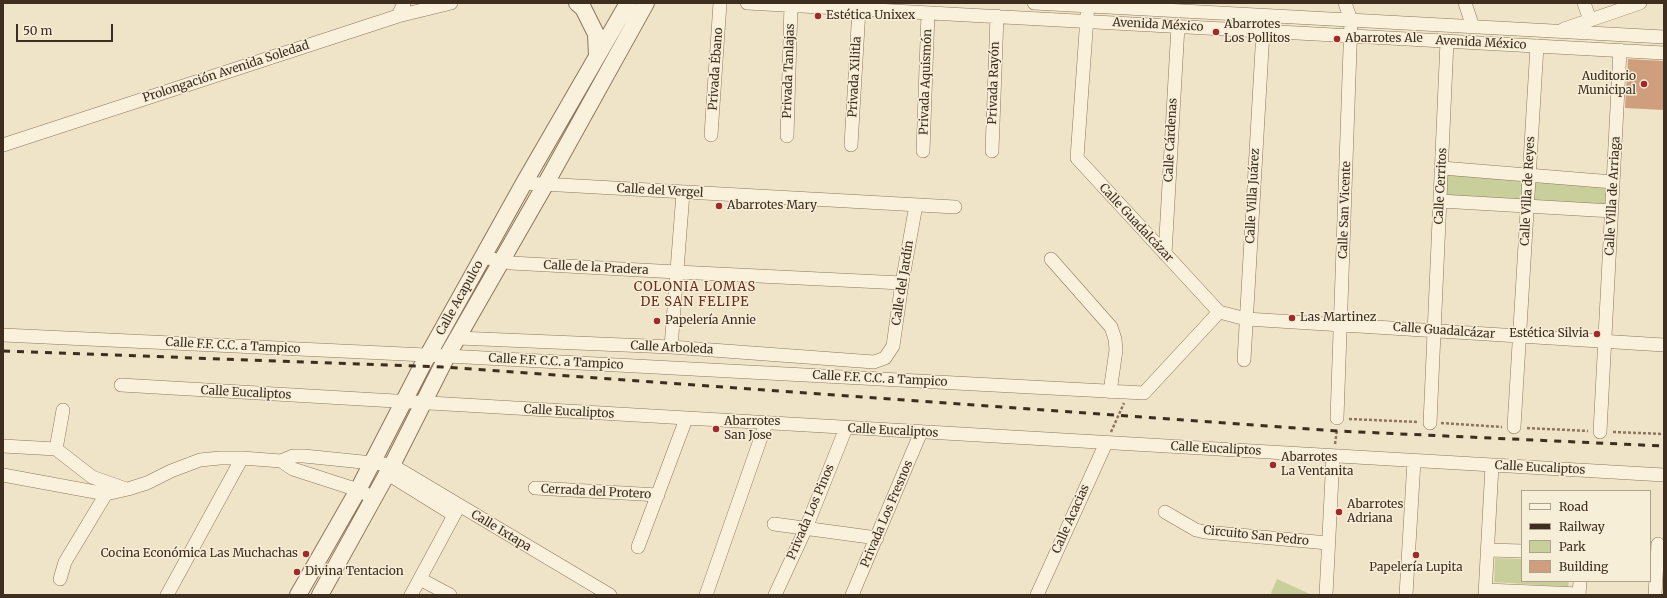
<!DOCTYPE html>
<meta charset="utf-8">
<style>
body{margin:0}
#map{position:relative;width:1667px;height:598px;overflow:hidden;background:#f0e4c8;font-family:Merriweather,serif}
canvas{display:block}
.frame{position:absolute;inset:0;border:4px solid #3d2e20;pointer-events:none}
.legend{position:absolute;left:1521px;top:490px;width:130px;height:92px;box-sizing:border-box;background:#f7eed8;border:1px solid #ada18e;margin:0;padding:5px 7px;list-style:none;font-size:12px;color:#3d2e20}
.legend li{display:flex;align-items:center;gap:8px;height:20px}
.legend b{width:20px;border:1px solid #ada18e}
.scale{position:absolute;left:16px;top:24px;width:97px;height:18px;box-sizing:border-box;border:2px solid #3d2e20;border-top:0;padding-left:5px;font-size:12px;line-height:14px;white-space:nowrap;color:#3d2e20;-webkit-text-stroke:3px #f7eed8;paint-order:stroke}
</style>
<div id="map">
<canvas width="1667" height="598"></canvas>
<div class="frame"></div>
<ul class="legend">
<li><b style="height:5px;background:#faf1dc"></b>Road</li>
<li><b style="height:5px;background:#3d2e20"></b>Railway</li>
<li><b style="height:11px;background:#c9cf9b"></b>Park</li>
<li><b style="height:11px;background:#cf9f7d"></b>Building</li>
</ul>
<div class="scale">50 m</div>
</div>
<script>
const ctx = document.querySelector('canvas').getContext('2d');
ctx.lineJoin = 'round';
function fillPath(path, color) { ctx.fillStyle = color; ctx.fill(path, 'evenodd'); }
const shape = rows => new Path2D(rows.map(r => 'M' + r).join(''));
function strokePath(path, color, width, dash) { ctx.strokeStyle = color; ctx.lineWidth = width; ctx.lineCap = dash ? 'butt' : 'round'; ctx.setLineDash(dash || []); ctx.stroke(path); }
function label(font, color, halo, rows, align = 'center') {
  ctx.font = font + ' Merriweather,serif'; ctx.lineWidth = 3; ctx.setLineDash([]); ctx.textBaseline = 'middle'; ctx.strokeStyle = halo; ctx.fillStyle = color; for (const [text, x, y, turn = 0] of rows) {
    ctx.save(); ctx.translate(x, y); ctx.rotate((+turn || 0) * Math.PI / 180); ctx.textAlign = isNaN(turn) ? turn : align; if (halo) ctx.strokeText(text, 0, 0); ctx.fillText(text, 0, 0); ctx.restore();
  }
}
const green = shape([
 [1445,171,1607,182,1605,209,1443,198],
 [1495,558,1522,559,1522,581,1569,581,1568,587,1494,582],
 [1277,579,1312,595,1274,595,1271,593]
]);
const building = shape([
 [1628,59,1664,61,1664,110,1625,108]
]);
const path = shape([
 [1349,419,1418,422],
 [1441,423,1502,427],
 [1527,428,1588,431],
 [1111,432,1124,403],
 [1613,432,1664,434],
 [1335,444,1337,430]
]);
const minor = shape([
 [747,3,1664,53],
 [1034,3,1664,37],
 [1088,3,1077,158,1219,312,1246,319,1664,345],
 [1465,3,1473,27],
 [1584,3,1590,20],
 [398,16,404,3],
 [1564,29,1640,3],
 [711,135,720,3],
 [787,136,791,5],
 [3,145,398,16,451,3],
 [851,145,859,9],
 [923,151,928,13],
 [992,151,997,16],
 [1442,168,1613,182],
 [524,183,955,207],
 [1440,201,1612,211],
 [1165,254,1178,26],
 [483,257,511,263,677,272,902,283],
 [1051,259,1111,327,1115,339,1116,350,1110,392],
 [3,335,447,356,1144,393,1219,312],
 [458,338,671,347,874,362,885,358,893,346,902,283,916,205],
 [671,347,683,193],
 [1244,360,1263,31],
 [121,385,1664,475],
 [1337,418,1351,20,1345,3],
 [1430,423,1447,41],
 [1514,427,1537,46],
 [1600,432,1620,50],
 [3,446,56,449,92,477,126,489],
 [56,449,63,410],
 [281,461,293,469,358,490,374,498],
 [388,474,454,515],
 [3,475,106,494,128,489,147,483,171,471,200,460,220,458,242,458,281,461,293,456,304,456,392,465,610,595],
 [535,488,658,495],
 [1165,512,1196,530,1205,532,1328,543],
 [774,524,877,538],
 [638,547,686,419],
 [1488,550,1522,551],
 [60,579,65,562,106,494,107,486],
 [420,579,450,595],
 [1486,590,1579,594],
 [167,595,242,458],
 [411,595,459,506],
 [706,595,766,423],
 [775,595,806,528,846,428],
 [852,595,921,432],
 [1037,595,1106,443],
 [1326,595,1333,456],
 [1406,595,1414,461],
 [1485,595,1492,465],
 [1579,595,1580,581],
 [1655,595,1658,544]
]);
const tertiary = shape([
 [577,3,583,8,596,34,597,55],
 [298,595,358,490,422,366,524,183,628,3],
 [320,595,392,465,447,356,545,185,646,3]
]);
const rail = shape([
 [3,351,442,367,1337,431,1664,446]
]);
const markers = [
 [818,16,4,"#9e2a2b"],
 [1216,32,4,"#9e2a2b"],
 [1337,39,4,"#9e2a2b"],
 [1644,84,4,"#9e2a2b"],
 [719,206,4,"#9e2a2b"],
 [1292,318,4,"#9e2a2b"],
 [657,321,4,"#9e2a2b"],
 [1597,334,4,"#9e2a2b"],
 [716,429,4,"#9e2a2b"],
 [1273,465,4,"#9e2a2b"],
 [1339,512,4,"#9e2a2b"],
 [306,554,4,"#9e2a2b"],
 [1416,555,4,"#9e2a2b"],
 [297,572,4,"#9e2a2b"]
];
const poiNames = [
 ["Estética Unixex",826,16],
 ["Abarrotes",1224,25],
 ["Los Pollitos",1224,39],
 ["Abarrotes Ale",1345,39],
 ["Auditorio",1636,77,"right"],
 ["Municipal",1636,91,"right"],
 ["Abarrotes Mary",727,206],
 ["Las Martinez",1300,318],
 ["Papelería Annie",665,321],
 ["Estética Silvia",1589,334,"right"],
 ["Abarrotes",724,422],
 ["San Jose",724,436],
 ["Abarrotes",1281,458],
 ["La Ventanita",1281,472],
 ["Abarrotes",1347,505],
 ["Adriana",1347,519],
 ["Cocina Económica Las Muchachas",298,554,"right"],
 ["Papelería Lupita",1416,568,"center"],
 ["Divina Tentacion",305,572]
];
const streetNames = [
 ["Avenida México",1158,25,3],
 ["Avenida México",1481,43,3],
 ["Privada Ébano",716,69,-86],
 ["Privada Tanlajas",789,71,-88],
 ["Prolongación Avenida Soledad",226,72,-18],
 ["Privada Xilitla",855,77,-87],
 ["Privada Aquismón",926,82,-88],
 ["Privada Rayón",994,83,-88],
 ["Calle Cárdenas",1171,140,-87],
 ["Calle Cerritos",1441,186,-87],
 ["Calle del Vergel",660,191,3],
 ["Calle Villa de Reyes",1528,191,-87],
 ["Calle Villa Juárez",1253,196,-87],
 ["Calle Villa de Arriaga",1613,196,-87],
 ["Calle San Vicente",1345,210,-88],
 ["Calle Guadalcázar",1136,223,47],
 ["Calle de la Pradera",596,268,3],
 ["Calle del Jardín",903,283,-81],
 ["Calle Acapulco",460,298,-61],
 ["Calle Guadalcázar",1444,331,4],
 ["Calle F.F. C.C. a Tampico",233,346,3],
 ["Calle Arboleda",672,348,3],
 ["Calle F.F. C.C. a Tampico",556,362,3],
 ["Calle F.F. C.C. a Tampico",880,379,3],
 ["Calle Eucaliptos",246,393,3],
 ["Calle Eucaliptos",569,412,3],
 ["Calle Eucaliptos",893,431,3],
 ["Calle Eucaliptos",1216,449,3],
 ["Calle Eucaliptos",1540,468,3],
 ["Cerrada del Protero",596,492,3],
 ["Privada Los Pinos",811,512,-67],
 ["Privada Los Fresnos",887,514,-67],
 ["Calle Acacias",1071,519,-66],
 ["Calle Ixtapa",501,531,31],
 ["Circuito San Pedro",1256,536,6]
];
const neighbourhoodNames = [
 ["COLONIA LOMAS",695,287],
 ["DE SAN FELIPE",695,302]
];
fillPath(green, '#c9cf9b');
fillPath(building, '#cf9f7d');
strokePath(minor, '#8d765c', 14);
strokePath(tertiary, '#8d765c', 18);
strokePath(path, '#8d765c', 2.5, [3, 2]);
strokePath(minor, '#faf1dc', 13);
strokePath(tertiary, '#faf1dc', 16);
strokePath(rail, '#3d2e20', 3, [7, 7]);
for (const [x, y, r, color] of markers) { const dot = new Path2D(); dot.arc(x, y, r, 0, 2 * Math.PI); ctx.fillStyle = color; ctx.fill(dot); strokePath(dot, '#f7eed8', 1.5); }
label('12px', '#3d2e20', '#f7eed8', poiNames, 'left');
label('12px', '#3d2e20', '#f7eed8', streetNames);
ctx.letterSpacing = '1px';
label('13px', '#6b2e1e', '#f7eed8', neighbourhoodNames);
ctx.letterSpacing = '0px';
</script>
